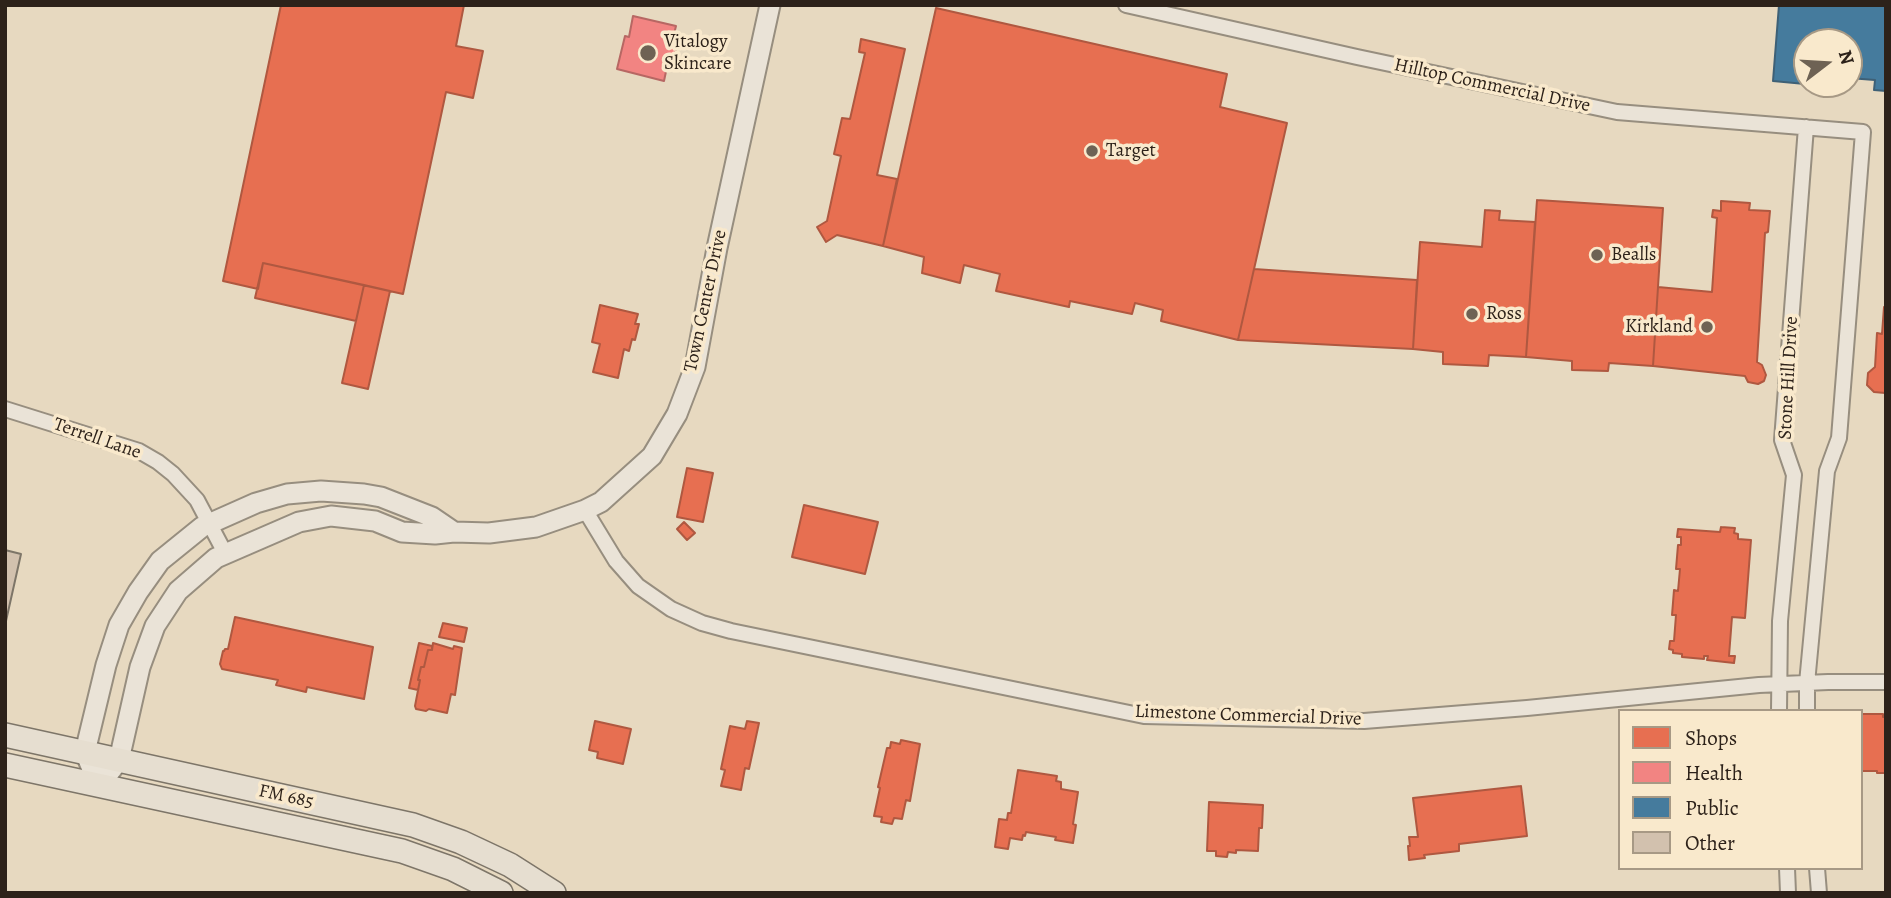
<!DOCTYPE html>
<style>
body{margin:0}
#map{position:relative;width:1891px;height:898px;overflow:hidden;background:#e7d9c0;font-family:Alegreya,serif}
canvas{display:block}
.frame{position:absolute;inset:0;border:7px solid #2d221a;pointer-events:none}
.legend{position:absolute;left:1618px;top:709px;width:245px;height:161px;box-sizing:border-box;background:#f9e9cc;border:2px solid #a79985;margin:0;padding:9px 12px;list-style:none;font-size:21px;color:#2d221a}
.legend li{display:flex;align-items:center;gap:14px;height:35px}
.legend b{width:35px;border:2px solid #a79985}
.north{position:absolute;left:1793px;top:28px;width:70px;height:70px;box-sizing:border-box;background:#f9e9cc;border:2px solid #a79985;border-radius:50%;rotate:73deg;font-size:19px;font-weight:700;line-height:28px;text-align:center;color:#2d221a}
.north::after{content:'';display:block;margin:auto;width:24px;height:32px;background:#6e6254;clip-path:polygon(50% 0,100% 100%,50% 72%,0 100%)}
</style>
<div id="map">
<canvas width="1891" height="898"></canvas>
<div class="frame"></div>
<ul class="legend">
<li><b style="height:19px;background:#e76f51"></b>Shops</li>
<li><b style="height:19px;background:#f28482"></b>Health</li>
<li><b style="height:19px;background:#457b9d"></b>Public</li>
<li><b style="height:19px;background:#d2c1ae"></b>Other</li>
</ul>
<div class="north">N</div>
</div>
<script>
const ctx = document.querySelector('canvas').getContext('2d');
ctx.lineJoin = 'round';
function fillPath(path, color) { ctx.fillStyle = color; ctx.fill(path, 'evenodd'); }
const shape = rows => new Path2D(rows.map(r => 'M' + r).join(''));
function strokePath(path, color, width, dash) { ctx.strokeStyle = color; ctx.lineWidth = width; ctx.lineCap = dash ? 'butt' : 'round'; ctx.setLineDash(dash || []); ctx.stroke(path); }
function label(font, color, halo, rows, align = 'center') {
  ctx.font = font + ' Alegreya,serif'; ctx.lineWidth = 7; ctx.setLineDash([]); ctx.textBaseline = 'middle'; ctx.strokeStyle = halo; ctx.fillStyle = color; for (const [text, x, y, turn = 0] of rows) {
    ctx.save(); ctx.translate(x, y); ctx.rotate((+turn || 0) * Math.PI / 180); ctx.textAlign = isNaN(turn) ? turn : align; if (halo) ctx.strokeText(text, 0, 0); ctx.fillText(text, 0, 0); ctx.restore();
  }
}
const shops = shape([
 [281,5,464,5,456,46,483,51,473,98,446,92,403,294,263,263,258,289,223,281,281,5],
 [936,8,1227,74,1220,107,1287,123,1238,340,1161,321,1163,310,1135,303,1132,314,1070,301,1069,307,996,291,1000,274,964,265,960,283,922,273,924,257,883,246,936,8],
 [861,39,905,49,877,175,897,179,883,246,837,235,826,242,817,227,827,221,841,156,834,154,842,118,850,119,865,53,859,52,861,39],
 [1537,200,1663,208,1653,366,1609,363,1608,371,1572,370,1572,361,1526,357,1537,200],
 [1721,201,1750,203,1749,210,1770,211,1768,232,1765,233,1757,362,1762,365,1766,375,1764,381,1758,384,1748,382,1745,376,1653,366,1658,287,1712,292,1717,218,1712,217,1713,210,1721,211,1721,201],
 [1485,210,1500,211,1499,220,1535,222,1526,357,1489,355,1488,366,1443,364,1443,352,1413,349,1420,242,1482,247,1485,210],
 [263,263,364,285,356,321,255,298,263,263],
 [1254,269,1417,280,1413,349,1238,340,1254,269],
 [364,285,390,291,368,389,342,383,364,285],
 [600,305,638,314,635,324,639,324,635,340,632,339,629,351,624,349,618,378,593,372,600,344,592,342,600,305],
 [1884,307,1886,307,1885,393,1874,392,1867,385,1868,373,1875,367,1877,333,1882,334,1884,307],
 [687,468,713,473,703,522,677,517,687,468],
 [804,505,878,522,865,574,792,557,804,505],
 [684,522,695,533,687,540,677,529,684,522],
 [1721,527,1735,528,1734,533,1738,534,1738,539,1751,540,1745,618,1732,617,1729,656,1735,656,1734,663,1707,660,1708,656,1704,656,1704,659,1682,657,1682,654,1673,653,1673,650,1669,649,1670,641,1674,641,1676,615,1672,615,1674,590,1678,591,1680,569,1676,569,1678,545,1681,545,1681,537,1677,537,1678,529,1720,532,1721,527],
 [235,617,373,647,364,699,307,687,306,692,276,685,278,680,222,669,220,664,223,651,224,651,225,649,228,649,235,617],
 [443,623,467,628,464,642,439,637,443,623],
 [419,643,432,646,432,650,428,650,424,667,421,667,418,680,420,680,418,690,409,688,419,643],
 [433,643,453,649,454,646,462,648,455,695,451,694,447,713,429,709,426,711,416,709,415,706,420,680,418,680,421,667,424,667,428,650,432,650,433,643],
 [1861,714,1883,714,1883,717,1886,717,1886,773,1877,773,1877,771,1861,771,1861,714],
 [595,721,631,729,623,764,597,758,598,752,589,750,595,721],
 [747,721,759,723,749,769,745,768,741,790,721,786,725,770,721,769,730,726,745,729,747,721],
 [901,740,920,744,910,801,906,800,902,819,894,818,892,824,881,822,882,817,874,816,880,788,878,787,887,748,890,748,891,742,900,744,901,740],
 [1018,770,1057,776,1056,781,1061,782,1061,789,1078,792,1073,824,1076,825,1073,843,1055,840,1056,837,1026,832,1025,836,1023,835,1022,840,1010,838,1008,849,995,847,999,819,1007,820,1008,813,1011,813,1018,770],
 [1521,786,1527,836,1459,844,1459,851,1424,855,1425,858,1409,860,1408,846,1410,846,1409,837,1418,837,1413,798,1521,786],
 [1209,802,1263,805,1262,828,1259,828,1258,851,1236,850,1236,853,1228,852,1227,857,1216,856,1216,851,1207,851,1209,802]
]);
const health = shape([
 [633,16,676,26,672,42,677,43,673,63,668,62,664,81,617,69,625,36,629,37,633,16]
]);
const public = shape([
 [1779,5,1886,5,1886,91,1874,90,1875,80,1849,78,1849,42,1807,42,1805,84,1773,81,1779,5]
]);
const building = shape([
 [5,550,21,554,6,621,5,620,5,550]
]);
const minor = shape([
 [1126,5,1357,57,1617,112,1863,132,1839,438,1827,471,1807,683,1807,711],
 [5,409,139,451,158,462,173,474,197,500,225,553],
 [585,510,616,561,638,586,671,609,702,623,731,631,1144,716,1364,721,1527,708,1759,685,1828,682,1886,682],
 [1779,711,1780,621,1794,475,1782,440,1806,127],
 [1787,868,1788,893],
 [1817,868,1819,893]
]);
const tertiary = shape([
 [454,532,432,517,381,497,364,494,321,491,287,494,256,503,202,527,160,561,138,592,119,625,106,665,85,752,99,786,119,760,140,667,155,626,178,591,216,558,299,522,331,516,375,521,402,532,435,534,454,532,489,533,536,527,585,510,601,502,652,456,677,414,695,367,717,248,770,5]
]);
const primary = shape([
 [5,735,413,825,461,842,510,865,554,893],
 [5,765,402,851,453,869,501,893]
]);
const markers = [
 [648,53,9,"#6e6254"],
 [1092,151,7,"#6e6254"],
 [1597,255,7,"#6e6254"],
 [1472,314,7,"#6e6254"],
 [1707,327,7,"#6e6254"]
];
const poiNames = [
 ["Vitalogy",664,42],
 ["Skincare",664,64],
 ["Target",1106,151],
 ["Bealls",1611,255],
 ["Ross",1486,314],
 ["Kirkland",1693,327,"right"]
];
const streetNames = [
 ["Hilltop Commercial Drive",1492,86,12],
 ["Town Center Drive",706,301,-78],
 ["Stone Hill Drive",1789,378,-87],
 ["Terrell Lane",97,439,19],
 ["Limestone Commercial Drive",1248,716,2],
 ["FM 685",286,797,12]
];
fillPath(shops, '#e76f51');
strokePath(shops, '#af5840', 2);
fillPath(health, '#f28482');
strokePath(health, '#b76763', 2);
fillPath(public, '#457b9d');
strokePath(public, '#3e6076', 2);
fillPath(building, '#d2c1ae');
strokePath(building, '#7d7568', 2);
strokePath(minor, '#978e7f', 18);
strokePath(tertiary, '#978e7f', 23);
strokePath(primary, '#7d7568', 26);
strokePath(minor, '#eae3d7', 14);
strokePath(tertiary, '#eae3d7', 19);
strokePath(primary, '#e6ded0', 23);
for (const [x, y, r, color] of markers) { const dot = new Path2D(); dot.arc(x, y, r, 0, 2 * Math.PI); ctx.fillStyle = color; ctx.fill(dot); strokePath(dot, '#f9e9cc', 2.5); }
label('19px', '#2d221a', '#f9e9cc', poiNames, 'left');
label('19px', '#2d221a', '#f9e9cc', streetNames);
</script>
